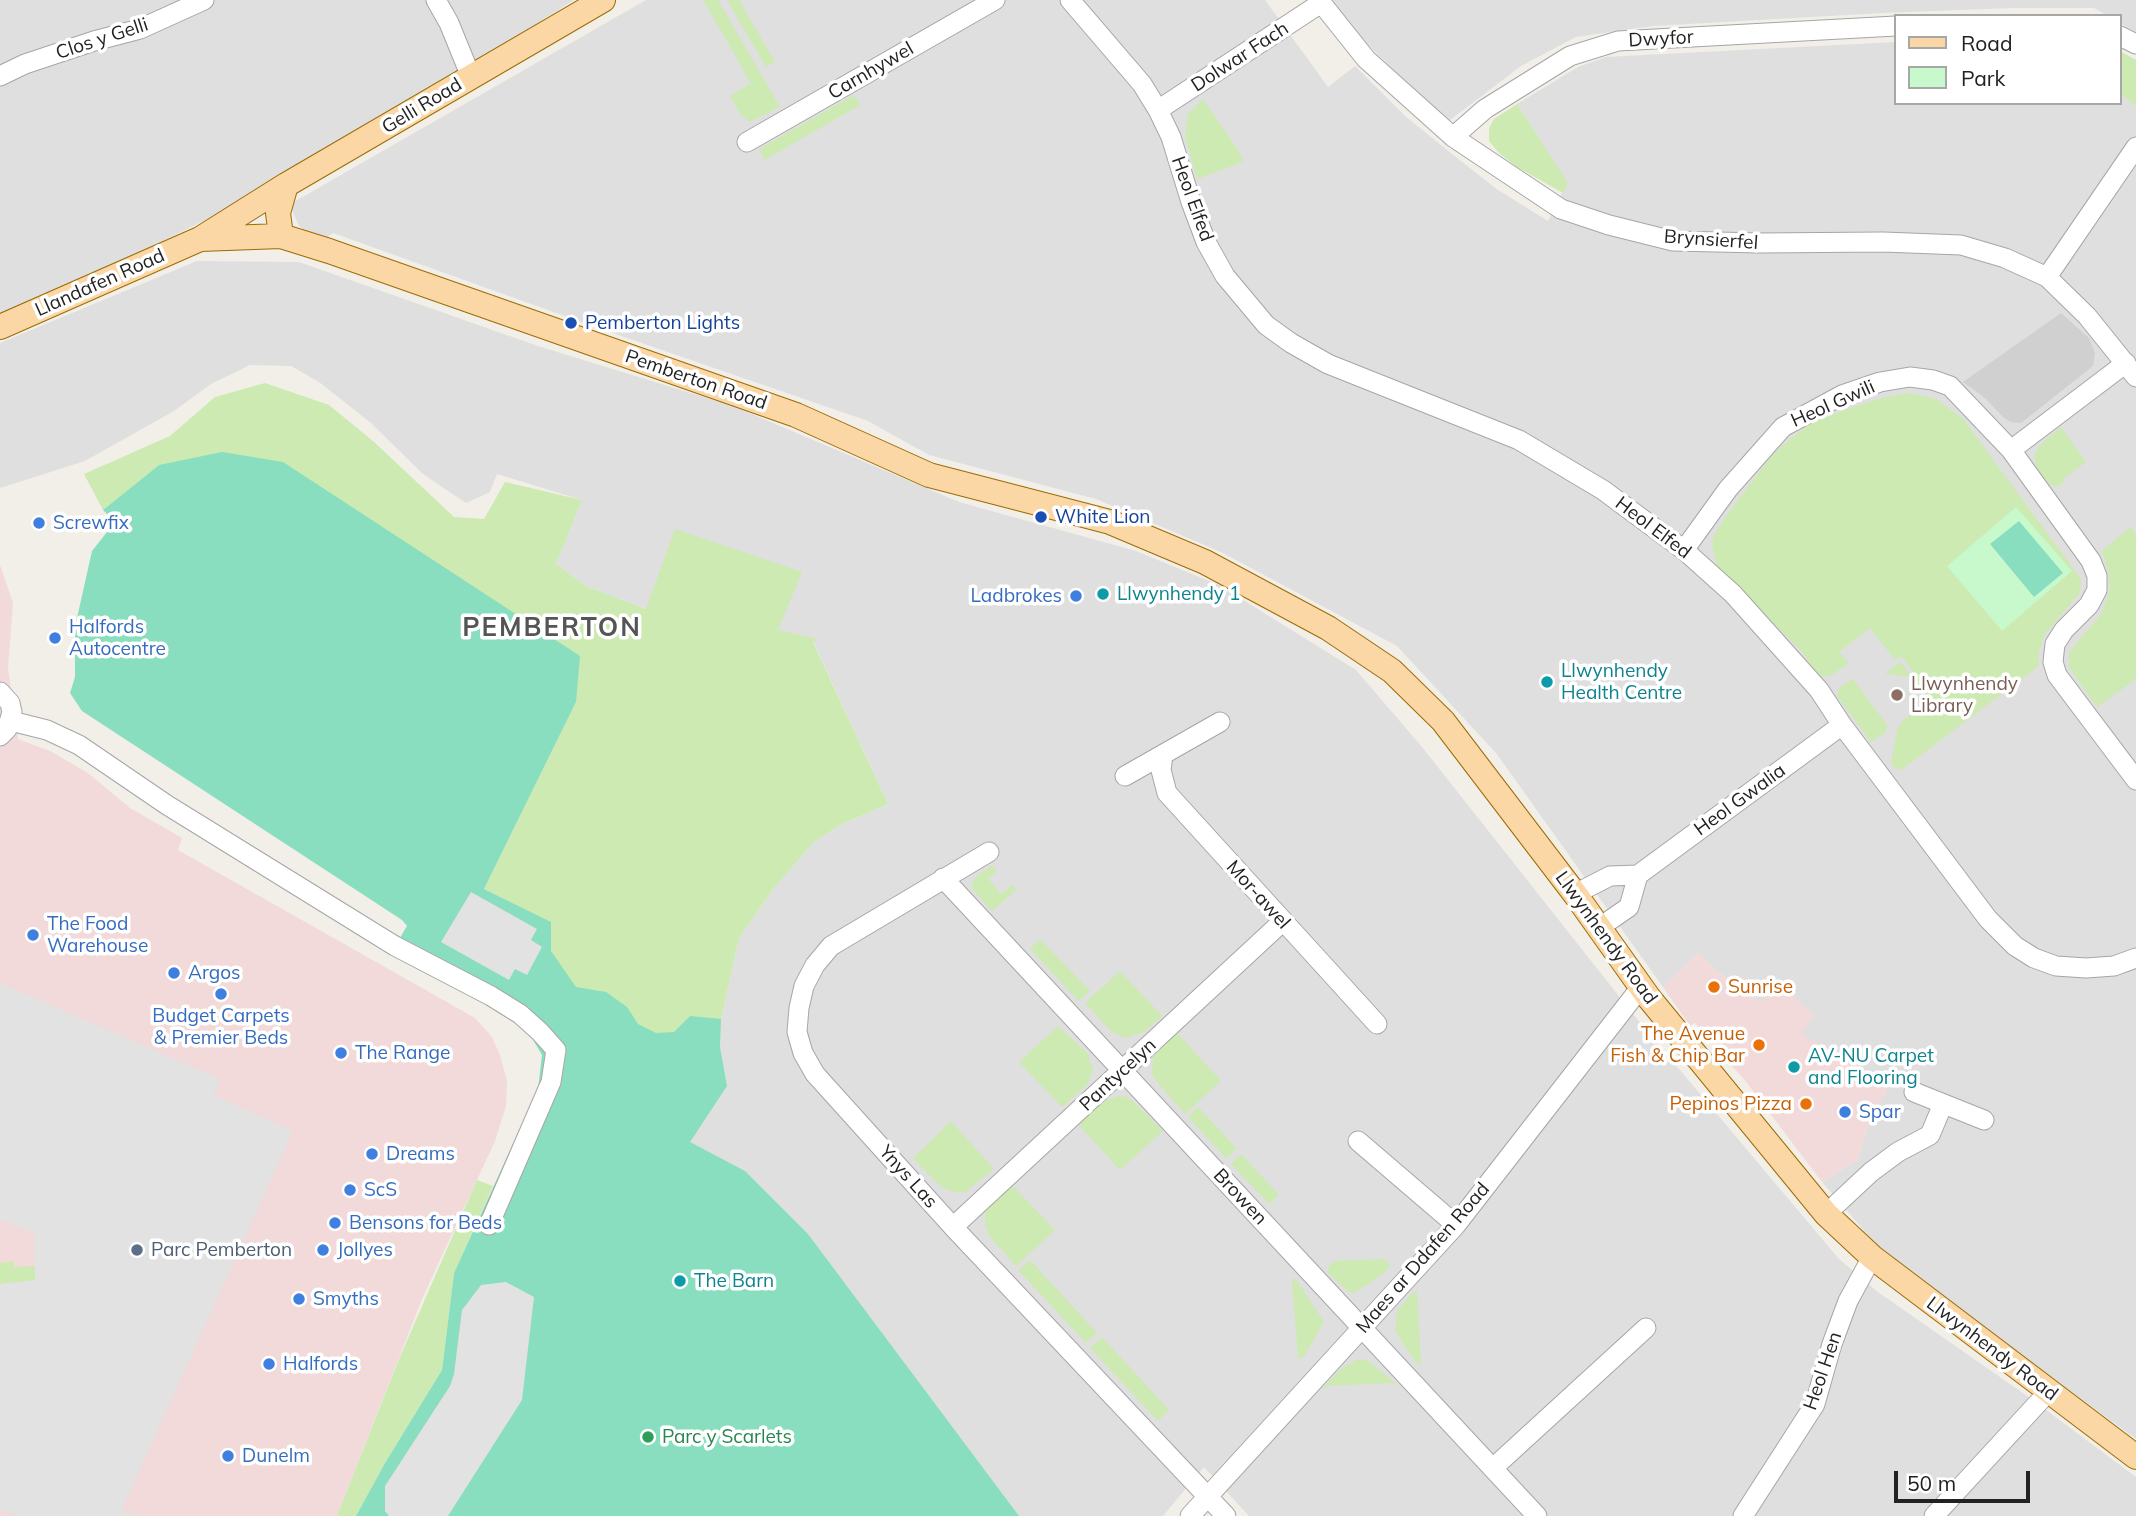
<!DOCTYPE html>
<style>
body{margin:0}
#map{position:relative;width:2136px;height:1516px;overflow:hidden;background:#f2efe9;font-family:Mulish,sans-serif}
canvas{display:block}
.legend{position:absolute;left:1894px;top:14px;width:228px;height:91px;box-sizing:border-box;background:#fff;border:2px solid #a7a7a7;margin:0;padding:9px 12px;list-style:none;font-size:21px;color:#222}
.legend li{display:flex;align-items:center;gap:14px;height:35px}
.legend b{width:35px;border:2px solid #a7a7a7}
.scale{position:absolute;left:1894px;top:1471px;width:136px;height:32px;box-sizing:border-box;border:4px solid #222;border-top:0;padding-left:9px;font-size:21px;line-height:24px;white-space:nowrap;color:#222;-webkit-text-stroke:5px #fff;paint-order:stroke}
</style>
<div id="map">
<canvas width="2136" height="1516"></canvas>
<ul class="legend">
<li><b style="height:9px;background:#fad7a5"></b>Road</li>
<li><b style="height:19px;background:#c8f9cd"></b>Park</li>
</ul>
<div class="scale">50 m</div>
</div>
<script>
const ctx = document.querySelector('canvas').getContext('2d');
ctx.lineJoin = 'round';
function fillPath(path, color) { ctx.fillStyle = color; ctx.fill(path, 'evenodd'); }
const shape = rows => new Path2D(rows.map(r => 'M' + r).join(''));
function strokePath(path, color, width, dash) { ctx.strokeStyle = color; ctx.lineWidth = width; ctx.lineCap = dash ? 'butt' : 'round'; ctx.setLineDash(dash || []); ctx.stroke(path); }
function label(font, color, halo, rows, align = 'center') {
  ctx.font = font + ' Mulish,sans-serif'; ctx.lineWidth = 7; ctx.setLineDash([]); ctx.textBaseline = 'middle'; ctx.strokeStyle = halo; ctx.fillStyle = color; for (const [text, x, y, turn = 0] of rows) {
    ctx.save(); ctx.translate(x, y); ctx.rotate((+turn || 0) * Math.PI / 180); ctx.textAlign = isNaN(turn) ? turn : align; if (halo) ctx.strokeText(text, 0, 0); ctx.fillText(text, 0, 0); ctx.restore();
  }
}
const residential = shape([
 [0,0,574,0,446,81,261,192,65,290,0,314],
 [646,0,1265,0,1328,87,1355,66,1405,116,1452,154,1498,190,1548,221,1567,183,1517,104,1578,67,1606,57,1896,42,1896,103,2120,103,2120,94,2136,106,2136,1439,1885,1255,1822,1182,1858,1160,1871,1115,1887,1090,1867,1079,1839,1056,1800,1033,1759,1003,1743,987,1714,970,1699,953,1663,987,1496,753,1397,646,1221,552,1096,499,929,455,868,421,601,329,333,233,326,238,308,233,299,226,292,210,292,203],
 [1333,0,2136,0,2136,32,2120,23,2120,16,2108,16,2094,8,2013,8,1883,13,1653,26,1576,37,1521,66,1450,120,1420,96,1349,26],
 [197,261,299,262,538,346,733,406,959,502,1136,551,1219,585,1356,670,1422,747,1637,1019,1839,1259,1878,1292,2030,1398,2136,1477,2136,1516,1249,1516,1204,1467,1163,1516,1019,1516,808,1234,745,1171,689,1142,727,1086,720,1047,721,1019,739,938,774,888,814,842,840,825,888,804,813,641,817,639,646,609,586,586,556,564,582,500,497,474,490,492,466,503,423,474,371,423,319,382,291,366,250,365,211,384,174,411,85,461,0,488,0,343]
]);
const commercial = shape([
 [0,565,13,603,8,668,18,739,50,751,88,773,130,808,182,838,178,850,475,1018,492,1037,500,1055,507,1081,506,1106,495,1141,422,1299,337,1516,0,1516],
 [1699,953,1714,970,1743,987,1759,1003,1781,985,1814,1015,1801,1033,1839,1056,1867,1079,1888,1090,1871,1115,1858,1160,1822,1182,1747,1083,1695,1023,1690,1026,1663,987]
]);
const religious = shape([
 [2061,313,2089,338,2095,353,2093,366,2021,423,2011,422,2004,418,1985,398,1963,382]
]);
const grass = shape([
 [703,0,718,0,780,107,750,122,741,115,730,96,751,83],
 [727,0,739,0,775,62,766,67],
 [2120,51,2136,60,2136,106,2120,94],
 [854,95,860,105,765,160,759,149],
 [1203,99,1240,153,1243,162,1197,179,1185,136,1188,114],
 [1517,104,1568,183,1563,193,1517,167,1499,153,1489,141,1489,128,1494,119],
 [265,383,329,405,373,441,454,517,484,519,505,482,582,500,556,564,586,586,646,609,675,529,802,572,778,630,818,639,813,642,888,804,840,825,814,842,774,888,739,938,721,1019,720,1047,727,1086,690,1142,745,1171,808,1234,1019,1516,540,1011,550,922,484,889,576,702,159,465,103,510,84,474,170,436,215,397],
 [1908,393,1936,399,1963,419,2081,579,2080,593,2045,634,2039,652,2039,666,1901,770,1893,767,1891,763,1898,726,1903,722,1902,721,1928,701,1912,677,1885,674,1900,662,1912,677,1916,675,1901,656,1895,660,1870,628,1839,652,1849,663,1830,676,1822,676,1815,672,1804,654,1717,566,1712,546,1713,537,1726,516,1770,458,1789,440,1810,424,1839,412,1878,399],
 [2061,427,2086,462,2063,479,2064,481,2060,486,2055,487,2044,481,2037,470,2034,456,2040,445],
 [2130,527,2136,534,2136,679,2097,707,2069,667,2069,652,2102,613,2110,589,2108,571,2102,551],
 [1853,679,1887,725,1886,732,1871,742,1837,696,1839,688],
 [992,865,997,871,988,879,1001,894,1012,885,1016,890,992,911,972,889,972,886,974,879],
 [1040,939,1090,991,1079,1001,1030,949],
 [1120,971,1162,1016,1144,1032,1125,1038,1111,1031,1085,1003],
 [1058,1026,1089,1055,1090,1064,1094,1068,1087,1085,1062,1107,1019,1062],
 [1177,1033,1221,1081,1185,1114,1157,1082,1152,1074,1153,1058,1159,1048],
 [1119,1096,1127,1097,1134,1102,1163,1131,1120,1170,1078,1124,1100,1102],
 [1198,1107,1237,1149,1226,1158,1188,1117],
 [951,1121,994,1169,965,1192,953,1192,940,1186,913,1158],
 [1241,1154,1279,1195,1269,1204,1231,1164],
 [477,1180,493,1186,454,1273,442,1370,385,1463,356,1516,337,1516,399,1359],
 [1011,1184,1055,1230,1016,1266,990,1237,985,1224,985,1212,989,1206],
 [1383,1259,1390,1264,1387,1270,1370,1283,1353,1293,1348,1291,1328,1273,1329,1266,1335,1261],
 [1030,1260,1097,1333,1086,1343,1018,1270],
 [14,1261,14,1267,35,1266,35,1281,0,1284,0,1263],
 [1292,1279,1296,1279,1324,1322,1303,1358,1298,1358],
 [1413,1292,1417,1292,1421,1365,1414,1360,1395,1331,1397,1311],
 [1102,1337,1169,1410,1158,1421,1090,1348],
 [1356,1360,1367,1360,1399,1386,1391,1383,1329,1386,1321,1390,1341,1369]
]);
const park = shape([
 [2016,507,2072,571,2002,631,1947,566]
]);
const pitch = shape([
 [222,452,283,462,580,656,576,702,484,889,551,922,551,951,576,987,606,992,627,1007,638,1024,656,1033,674,1032,690,1016,721,1019,720,1047,727,1086,690,1142,745,1171,808,1234,1019,1516,356,1516,385,1463,442,1370,454,1273,538,1089,542,1055,526,1028,395,946,407,926,402,920,82,711,70,693,75,677,75,627,92,551,115,522,103,510,159,465],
 [2019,521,2063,573,2034,597,1990,544]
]);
const parking = shape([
 [471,892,537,929,531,940,542,947,527,975,515,969,509,980,441,942],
 [0,983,220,1079,213,1095,293,1131,122,1509,136,1516,15,1516,0,1509,0,1284,35,1280,34,1233,0,1219],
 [506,1282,534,1297,522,1400,448,1516,389,1516,385,1511,385,1486,450,1386,454,1374,462,1310,481,1285]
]);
const minor = shape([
 [436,0,449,23,471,77],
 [1070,0,1142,84,1158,110,1171,137,1191,202,1206,242,1225,276,1266,325,1291,343,1328,364,1519,440,1603,490,1684,550,1733,594,1819,690,1842,725,1988,919,2015,946,2034,958,2056,966,2086,968,2114,966,2136,958],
 [1319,0,1366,59,1453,137,1561,209,1609,225,1673,241,1760,243,1883,242,1961,245,2005,258,2047,277,2087,316,2136,377],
 [2120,36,2136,44],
 [0,76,25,64,94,41,140,29,204,0],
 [1158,110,1321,3],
 [1453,137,1485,109,1570,56,1618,41,1896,26],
 [747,142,995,0],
 [2047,277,2136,147],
 [2011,450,2126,363],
 [1684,550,1728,489,1783,427,1842,395,1880,382,1910,377,1933,380,1950,386,2011,450,2091,561,2097,576,2097,590,2089,605,2064,630,2055,644,2053,662,2057,675,2136,780],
 [0,692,10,703,12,712,7,729,0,736],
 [11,721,47,730,79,745,167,805,395,946,491,996,520,1014,540,1032,556,1050,551,1082,489,1225],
 [1163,755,1161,770,1167,793,1377,1024],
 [1125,776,1220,722],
 [989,852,831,946,815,965,804,986,799,1008,797,1032,803,1053,815,1074,953,1227,1226,1516],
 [943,878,1537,1516],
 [1575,894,1610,876,1638,875,1842,725],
 [1600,927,1629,907,1638,875],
 [1914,1092,1984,1120],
 [1358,1141,1456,1225],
 [1826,1214,1871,1172,1898,1152,1930,1135,1943,1104],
 [953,1227,1282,922],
 [1493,1468,1646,1328],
 [1190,1516,1456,1225,1641,987],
 [1743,1516,1815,1404,1832,1344,1848,1301,1872,1257],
 [1934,1516,2049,1391]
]);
const major = shape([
 [281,236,278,213,286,185],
 [200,239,281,236,329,251,796,415,929,475,1110,522,1205,562,1328,628,1392,671,1443,721,1575,894,1649,998,1826,1214,1872,1257,2136,1457],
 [0,327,200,239,286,185,603,0]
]);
const markers = [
 [571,323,7,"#1a4fb4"],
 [1041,517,7,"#1a4fb4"],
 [39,523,7,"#3f7fe0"],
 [1103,594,7,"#0f9aa8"],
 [1076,596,7,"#3f7fe0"],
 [55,638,7,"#3f7fe0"],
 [1547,682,7,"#0f9aa8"],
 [1897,695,7,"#8d6e63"],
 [33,935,7,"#3f7fe0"],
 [174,973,7,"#3f7fe0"],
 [1714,987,7,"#e8710a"],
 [221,994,7,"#3f7fe0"],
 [1759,1045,7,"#e8710a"],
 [341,1053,7,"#3f7fe0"],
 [1794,1067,7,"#0f9aa8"],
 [1806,1104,7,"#e8710a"],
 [1845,1112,7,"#3f7fe0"],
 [372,1154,7,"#3f7fe0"],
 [350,1190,7,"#3f7fe0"],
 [335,1223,7,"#3f7fe0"],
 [137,1250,7,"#5c6f8a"],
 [323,1250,7,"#3f7fe0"],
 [680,1281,7,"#0f9aa8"],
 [299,1299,7,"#3f7fe0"],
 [269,1364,7,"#3f7fe0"],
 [648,1437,7,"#2e9e5b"],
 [228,1456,7,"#3f7fe0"]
];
const streetNames = [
 ["Clos y Gelli",102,39,-18],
 ["Dwyfor",1661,39,-3],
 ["Dolwar Fach",1240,57,-33],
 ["Carnhywel",871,71,-30],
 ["Gelli Road",422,106,-31],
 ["Heol Elfed",1192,199,70],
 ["Brynsierfel",1711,240,4],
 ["Llandafen Road",100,283,-24],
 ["Pemberton Road",696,380,19],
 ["Heol Gwili",1833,404,-24],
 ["Heol Elfed",1653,528,37],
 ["Heol Gwalia",1740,800,-36],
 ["Mor-awel",1258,895,48],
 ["Llwynhendy Road",1606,938,54],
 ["Pantycelyn",1118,1075,-43],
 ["Ynys Las",908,1177,48],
 ["Browen",1240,1197,47],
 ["Maes ar Ddafen Road",1423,1258,-49],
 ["Llwynhendy Road",1992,1349,37],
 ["Heol Hen",1823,1371,-71]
];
const transitNames = [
 ["Pemberton Lights",585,323],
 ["White Lion",1055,517]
];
const shopNames = [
 ["Screwfix",53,523],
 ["Ladbrokes",1062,596,"right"],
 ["Halfords",69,627],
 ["Autocentre",69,649],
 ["The Food",47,924],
 ["Warehouse",47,946],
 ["Argos",188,973],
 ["Budget Carpets",221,1016,"center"],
 ["& Premier Beds",221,1038,"center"],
 ["The Range",355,1053],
 ["Spar",1859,1112],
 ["Dreams",386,1154],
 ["ScS",364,1190],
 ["Bensons for Beds",349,1223],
 ["Jollyes",337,1250],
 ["Smyths",313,1299],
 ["Halfords",283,1364],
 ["Dunelm",242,1456]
];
const cultureNames = [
 ["Llwynhendy 1",1117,594],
 ["Llwynhendy",1561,671],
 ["Health Centre",1561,693],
 ["AV-NU Carpet",1808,1056],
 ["and Flooring",1808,1078],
 ["The Barn",694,1281]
];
const educationNames = [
 ["Llwynhendy",1911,684],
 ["Library",1911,706]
];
const foodNames = [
 ["Sunrise",1728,987,"left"],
 ["The Avenue",1745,1034],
 ["Fish & Chip Bar",1745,1056],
 ["Pepinos Pizza",1792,1104]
];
const serviceNames = [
 ["Parc Pemberton",151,1250]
];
const leisureNames = [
 ["Parc y Scarlets",662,1437]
];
const districtNames = [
 ["PEMBERTON",552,628]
];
fillPath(residential, '#e0dfdf');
fillPath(commercial, '#f1dad9');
fillPath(religious, '#d0d0d0');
fillPath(grass, '#cceab1');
fillPath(park, '#c8f9cd');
fillPath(pitch, '#89debf');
fillPath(parking, '#e2e2e2');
strokePath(minor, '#a6a6a6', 21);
strokePath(major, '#9c6c03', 26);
strokePath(minor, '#fff', 19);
strokePath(major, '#fad7a5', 24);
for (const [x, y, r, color] of markers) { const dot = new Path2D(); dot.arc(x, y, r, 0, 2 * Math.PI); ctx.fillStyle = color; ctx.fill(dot); strokePath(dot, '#fff', 2.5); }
label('19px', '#222', '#fff', streetNames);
label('19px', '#164399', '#fff', transitNames, 'left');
label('19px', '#366cbe', '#fff', shopNames, 'left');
label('19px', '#0d838f', '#fff', cultureNames, 'left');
label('19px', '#785e54', '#fff', educationNames, 'left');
label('19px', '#c56008', '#fff', foodNames, 'right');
label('19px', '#4e5e75', '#fff', serviceNames, 'left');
label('19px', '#27864d', '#fff', leisureNames, 'left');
ctx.letterSpacing = '2px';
label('bold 26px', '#555', '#fff', districtNames);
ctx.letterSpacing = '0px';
</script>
